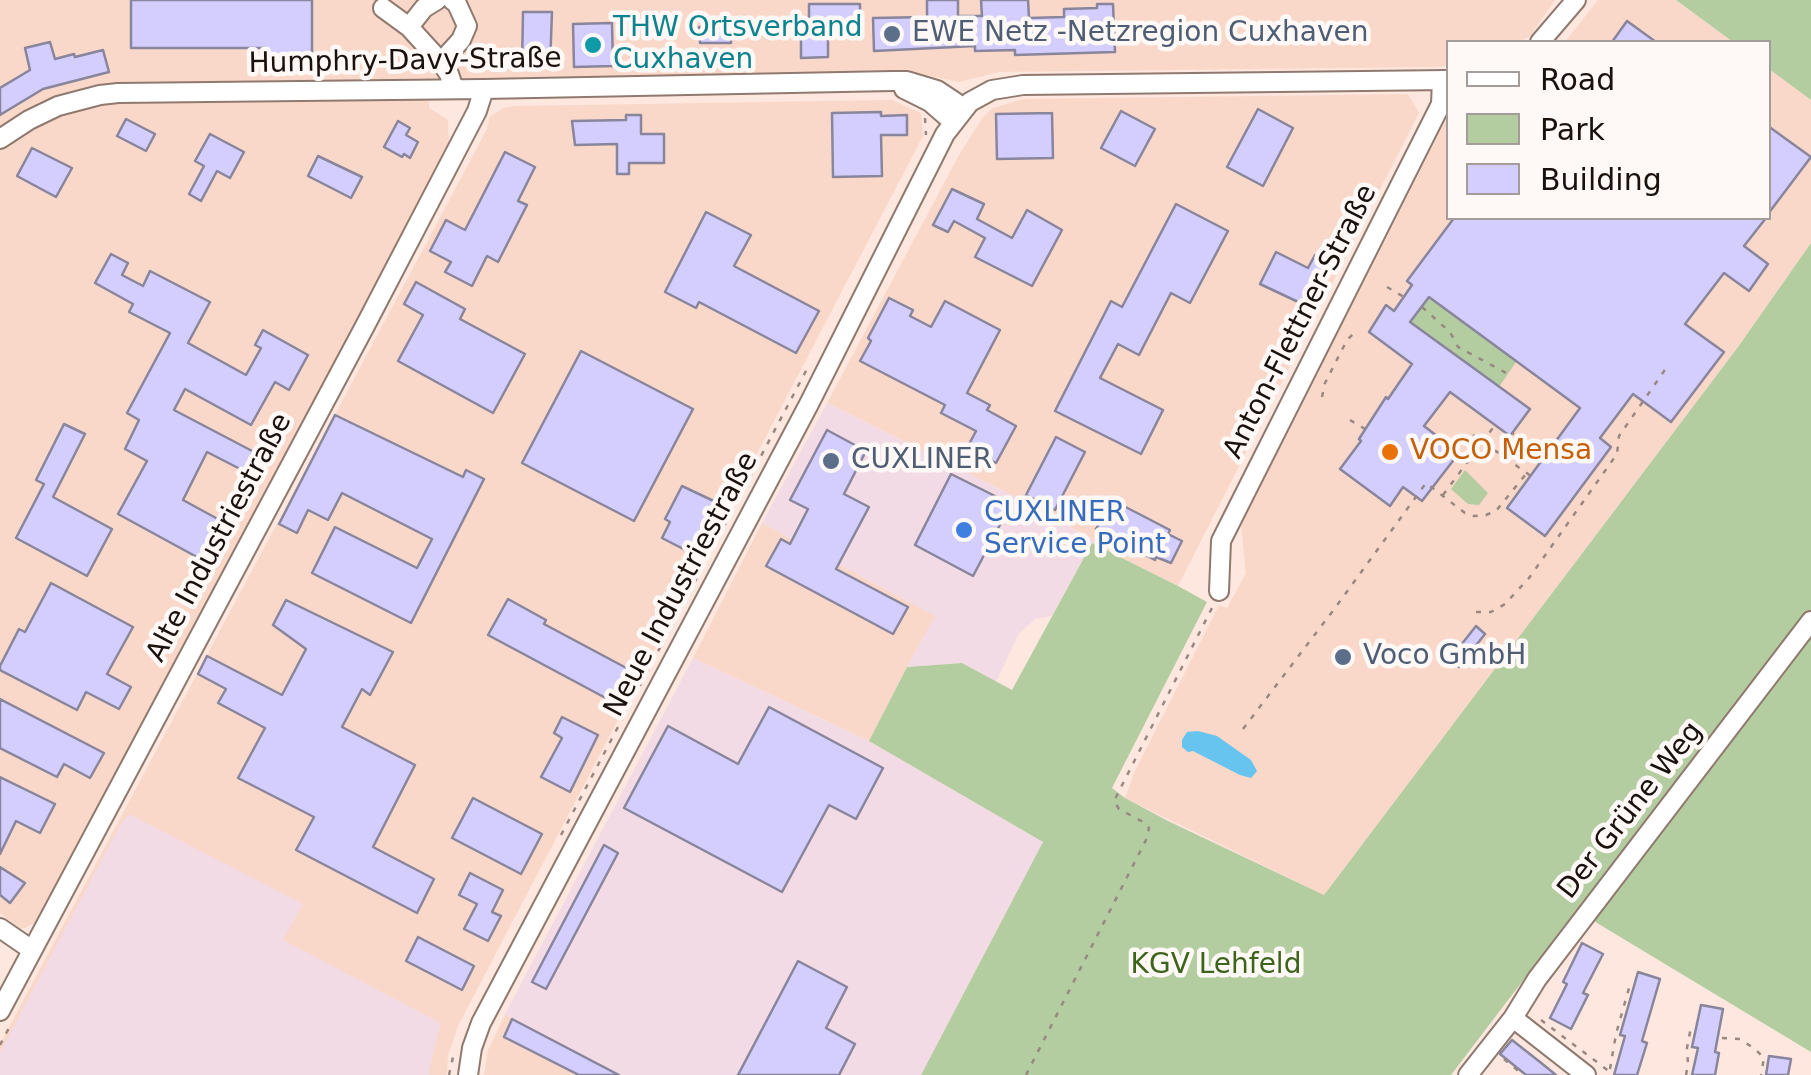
<!DOCTYPE html>
<meta charset="utf-8">
<style>
body{margin:0}
#map{position:relative;width:1811px;height:1075px;overflow:hidden;background:#fde7de;font-family:"DejaVu Sans",sans-serif}
canvas{display:block}
.legend{position:absolute;left:1446px;top:40px;width:325px;height:180px;box-sizing:border-box;background:#fef8f6;border:2px solid #a39c99;margin:0;padding:12px 18px;list-style:none;font-size:30px;color:#1a110d}
.legend li{display:flex;align-items:center;gap:20px;height:50px}
.legend b{width:50px;border:2px solid #a39c99}
</style>
<div id="map">
<canvas width="1811" height="1075"></canvas>
<ul class="legend">
<li><b style="height:12px;background:#fff"></b>Road</li>
<li><b style="height:28px;background:#b3cda1"></b>Park</li>
<li><b style="height:28px;background:#d3cefd"></b>Building</li>
</ul>
</div>
<script>
const ctx = document.querySelector('canvas').getContext('2d');
ctx.lineJoin = 'round';
function fillPath(path, color) { ctx.fillStyle = color; ctx.fill(path, 'evenodd'); }
const shape = rows => new Path2D(rows.map(r => 'M' + r).join(''));
function strokePath(path, color, width, dash) { ctx.strokeStyle = color; ctx.lineWidth = width; ctx.lineCap = dash ? 'butt' : 'round'; ctx.setLineDash(dash || []); ctx.stroke(path); }
function label(font, color, halo, rows, align = 'center') {
  ctx.font = font + ' "DejaVu Sans",sans-serif'; ctx.lineWidth = 9; ctx.setLineDash([]); ctx.textBaseline = 'middle'; ctx.strokeStyle = halo; ctx.fillStyle = color; for (const [text, x, y, turn = 0] of rows) {
    ctx.save(); ctx.translate(x, y); ctx.rotate((+turn || 0) * Math.PI / 180); ctx.textAlign = isNaN(turn) ? turn : align; if (halo) ctx.strokeText(text, 0, 0); ctx.fillText(text, 0, 0); ctx.restore();
  }
}
const built = shape([
 [0,0,1555,0,1530,36,1519,42,1448,42,1448,66,1437,67,999,72,959,82,911,72,429,81,429,108,448,120,449,147,80,839,43,913,33,924,25,928,20,928,0,913],
 [1598,0,1676,0,1733,42,1565,42],
 [1769,69,1811,100,1811,243,1738,347,1324,895,1125,798,1134,773,1219,605,1227,608,1246,573,1241,526,1448,116,1448,218,1768,218],
 [1408,94,1419,113,1178,586,1092,543,1093,539,1013,496,827,403,959,155,983,117,993,108,1024,99],
 [892,100,921,113,923,136,458,1026,448,1056,447,1075,0,1075,0,1044,487,129,490,116,504,108,514,106],
 [762,523,936,616,907,667,869,741,693,658],
 [505,1014,512,1019,619,1075,484,1075,488,1050]
]);
const industrial = shape([
 [827,403,1013,496,1094,540,1052,616,1035,619,1018,635,996,682,962,663,907,667,935,616,762,523],
 [693,658,869,741,1043,842,921,1075,619,1075,505,1014],
 [131,815,303,904,283,940,441,1023,429,1070,430,1075,0,1075,0,1052,120,825,127,816]
]);
const green = shape([
 [1676,0,1811,0,1811,100,1769,69,1768,42,1733,42],
 [1811,243,1811,1052,1597,923,1579,907,1451,1075,921,1075,1043,842,869,741,907,667,962,663,1012,690,1092,543,1178,586,1207,602,1112,788,1125,798,1168,821,1324,895,1738,347],
 [1429,297,1516,362,1499,387,1410,322],
 [1465,470,1488,493,1479,505,1468,504,1451,489]
]);
const water = shape([
 [1198,731,1217,736,1251,760,1257,771,1251,778,1240,775,1193,751,1188,752,1182,747,1182,740,1187,732]
]);
const building = shape([
 [131,0,312,0,312,69,266,70,266,48,131,48,131,0],
 [927,0,958,0,958,16,982,16,981,0,1028,0,1029,18,1064,17,1064,9,1097,8,1097,4,1113,4,1115,52,1015,55,1015,50,975,51,975,46,874,51,873,18,927,17,927,0],
 [809,4,860,4,860,29,828,29,828,57,801,58,801,28,809,28,809,4],
 [523,12,552,12,550,66,522,66,523,12],
 [1627,21,1656,42,1612,42,1627,21],
 [612,23,613,66,574,67,573,24,612,23],
 [699,27,731,27,731,43,700,43,699,27],
 [50,42,55,59,74,54,75,57,103,50,109,72,43,89,0,115,0,88,30,70,25,48,50,42],
 [1258,109,1293,128,1263,186,1227,167,1258,109],
 [1121,111,1155,129,1135,166,1101,148,1121,111],
 [881,112,881,116,907,115,907,135,881,135,882,176,833,177,832,113,881,112],
 [1052,113,1053,158,997,159,996,114,1052,113],
 [626,115,641,115,641,134,664,134,664,163,629,163,629,174,617,174,617,144,575,145,572,121,626,120,626,115],
 [126,119,155,134,146,151,117,136,126,119],
 [398,121,410,128,406,135,418,142,410,158,404,154,402,157,384,147,398,121],
 [1768,126,1811,157,1768,214,1768,126],
 [210,134,244,152,230,178,217,171,201,201,189,194,204,166,195,161,210,134],
 [32,148,72,168,56,197,17,176,32,148],
 [505,152,535,167,518,201,527,205,498,262,487,256,472,286,445,272,451,262,430,251,446,220,465,230,505,152],
 [318,156,362,177,351,198,308,176,318,156],
 [952,189,984,204,977,219,1012,238,1027,210,1062,230,1032,286,975,257,985,238,954,221,948,232,933,225,952,189],
 [1176,204,1228,231,1190,303,1171,293,1139,355,1118,344,1100,378,1163,410,1141,454,1055,411,1111,301,1122,307,1176,204],
 [706,212,751,235,734,266,819,311,796,353,699,302,696,308,665,292,706,212],
 [1454,218,1766,218,1744,246,1768,264,1749,291,1724,273,1685,324,1724,352,1671,422,1633,394,1600,438,1611,447,1545,536,1507,508,1580,408,1429,297,1410,322,1530,409,1510,436,1450,392,1424,426,1459,453,1422,501,1403,487,1390,506,1340,469,1361,441,1359,439,1386,397,1388,399,1412,364,1369,332,1386,305,1394,311,1412,285,1407,281,1454,218],
 [1276,252,1308,268,1315,255,1333,264,1311,308,1260,284,1276,252],
 [111,254,128,263,122,275,143,286,150,271,210,302,188,343,246,375,261,348,255,345,263,330,308,355,289,390,275,382,251,425,185,389,174,410,256,453,246,472,207,452,183,500,227,524,206,562,118,514,147,461,125,449,139,420,127,413,170,333,129,312,133,304,95,283,111,254],
 [416,282,465,309,460,319,525,354,493,413,398,361,423,315,404,304,416,282],
 [889,298,913,310,910,316,931,327,945,301,1000,330,967,393,990,405,987,410,1016,426,996,463,967,448,976,431,941,413,945,405,860,361,871,341,868,338,889,298],
 [581,351,693,409,634,521,522,463,581,351],
 [335,415,463,477,466,470,484,479,411,623,312,573,335,527,417,568,432,539,342,493,328,520,308,510,297,533,279,524,335,415],
 [64,424,85,434,53,497,112,529,87,576,16,538,44,484,36,480,64,424],
 [827,430,866,451,844,494,869,507,836,569,908,607,893,634,766,566,781,539,790,544,808,509,790,500,827,430],
 [1056,437,1085,452,1055,510,1026,495,1056,437],
 [951,474,1011,504,973,576,915,545,951,474],
 [682,486,720,504,695,555,662,538,670,522,665,519,682,486],
 [1112,500,1170,530,1168,534,1182,541,1171,563,1156,557,1155,560,1096,529,1112,500],
 [51,583,133,627,107,674,131,687,119,709,86,692,77,710,0,670,0,666,19,629,25,632,51,583],
 [508,599,546,620,544,624,632,671,615,703,488,635,508,599],
 [286,600,393,652,370,695,362,689,342,727,415,765,373,847,434,879,417,913,296,850,314,817,238,778,265,728,218,703,226,689,198,674,207,656,282,695,306,649,273,625,286,600],
 [1476,626,1485,634,1459,667,1450,659,1476,626],
 [0,699,104,753,90,778,64,764,57,777,0,748,0,699],
 [769,707,883,768,856,819,829,805,782,892,624,808,668,726,738,764,769,707],
 [562,717,598,735,570,792,541,777,562,738,554,733,562,717],
 [0,777,55,804,40,833,16,821,0,854,0,777],
 [473,798,542,834,521,874,452,838,473,798],
 [604,845,618,853,546,989,532,982,604,845],
 [0,867,25,883,10,903,0,895,0,867],
 [470,873,503,890,492,912,501,916,488,941,464,929,477,904,459,895,470,873],
 [418,937,474,966,462,990,406,961,418,937],
 [1582,943,1603,954,1583,993,1588,995,1571,1029,1550,1018,1567,984,1563,982,1582,943],
 [798,961,847,987,826,1028,855,1044,839,1075,738,1075,798,961],
 [1638,972,1660,979,1642,1041,1647,1043,1637,1075,1614,1075,1625,1036,1620,1035,1638,972],
 [1701,1005,1723,1009,1715,1052,1719,1053,1715,1075,1692,1075,1698,1048,1692,1047,1701,1005],
 [512,1019,619,1075,579,1075,504,1037,512,1019],
 [1512,1040,1540,1062,1556,1075,1526,1075,1500,1054,1512,1040],
 [1769,1056,1791,1059,1788,1075,1766,1075,1769,1056]
]);
const path = shape([
 [925,118,926,135],
 [1387,287,1404,297],
 [1422,307,1450,332,1458,347,1508,374],
 [1322,397,1325,383,1347,340,1356,331],
 [1350,420,1365,429],
 [1473,435,1531,476],
 [1501,454,1516,436,1512,433],
 [1443,495,1495,425],
 [1476,612,1491,612,1505,604,1529,578,1617,454,1619,436,1669,364],
 [1243,729,1335,608,1426,483,1465,513,1474,516,1486,515,1496,511,1526,474],
 [561,835,807,369],
 [1541,1020,1614,1075],
 [1722,1038,1740,1039,1755,1049,1764,1058,1761,1075],
 [0,1045,11,1024],
 [1504,1059,1523,1075],
 [1610,1069,1616,1034,1629,988],
 [449,1075,453,1057],
 [1026,1075,1147,838,1149,828,1145,823,1119,809,1114,801,1214,604],
 [1686,1075,1688,1064,1687,1048,1691,1027]
]);
const minor = shape([
 [437,0,424,8,409,27,441,62,449,74,454,89],
 [383,8,409,27],
 [1540,42,1576,0],
 [441,62,461,40,467,26,457,4,452,0],
 [904,89,930,102,953,122],
 [0,139,29,120,58,106,100,95,118,93,484,89,893,81,907,81,937,90,964,108],
 [1219,591,1221,541,1441,104,1442,80],
 [0,928,32,950],
 [0,1011,366,324,477,111,484,89],
 [1513,1018,1586,1075],
 [468,1075,472,1048,481,1023,809,404,945,134,970,102,992,90,1023,85,1448,80],
 [1468,1075,1513,1018,1537,979,1811,621]
]);
const markers = [
 [892,34,10,"#5c6f8a"],
 [593,45,10,"#0f9aa8"],
 [1390,452,10,"#e8710a"],
 [831,461,10,"#5c6f8a"],
 [964,530,10,"#3f7fe0"],
 [1343,657,10,"#5c6f8a"]
];
const cultureNames = [
 ["THW Ortsverband",613,29],
 ["Cuxhaven",613,61]
];
const serviceNames = [
 ["EWE Netz -Netzregion Cuxhaven",912,34],
 ["CUXLINER",851,461],
 ["Voco GmbH",1363,657]
];
const streetNames = [
 ["Humphry-Davy-Straße",405,62,-1],
 ["Anton-Flettner-Straße",1301,322,-63],
 ["Alte Industriestraße",220,538,-62],
 ["Neue Industriestraße",682,585,-62],
 ["Der Grüne Weg",1631,811,-52]
];
const foodNames = [
 ["VOCO Mensa",1410,452]
];
const shopNames = [
 ["CUXLINER",984,514],
 ["Service Point",984,546]
];
const parkNames = [
 ["KGV Lehfeld",1216,966]
];
fillPath(built, '#fad8c9');
fillPath(industrial, '#f3dbe5');
fillPath(green, '#b3cda1');
fillPath(water, '#66c4ee');
fillPath(building, '#d3cefd');
strokePath(building, '#88859c', 2.5);
strokePath(minor, '#90796e', 22);
strokePath(path, '#988881', 2.5, [5, 8]);
strokePath(minor, '#fff', 18);
for (const [x, y, r, color] of markers) { const dot = new Path2D(); dot.arc(x, y, r, 0, 2 * Math.PI); ctx.fillStyle = color; ctx.fill(dot); strokePath(dot, '#fef8f6', 4); }
label('28px', '#0d838f', '#fef8f6', cultureNames, 'left');
label('28px', '#4e5e75', '#fef8f6', serviceNames, 'left');
label('28px', '#1a110d', '#fef8f6', streetNames);
label('28px', '#c56008', '#fef8f6', foodNames, 'left');
label('28px', '#366cbe', '#fef8f6', shopNames, 'left');
label('28px', '#3d641b', '#fef8f6', parkNames);
</script>
